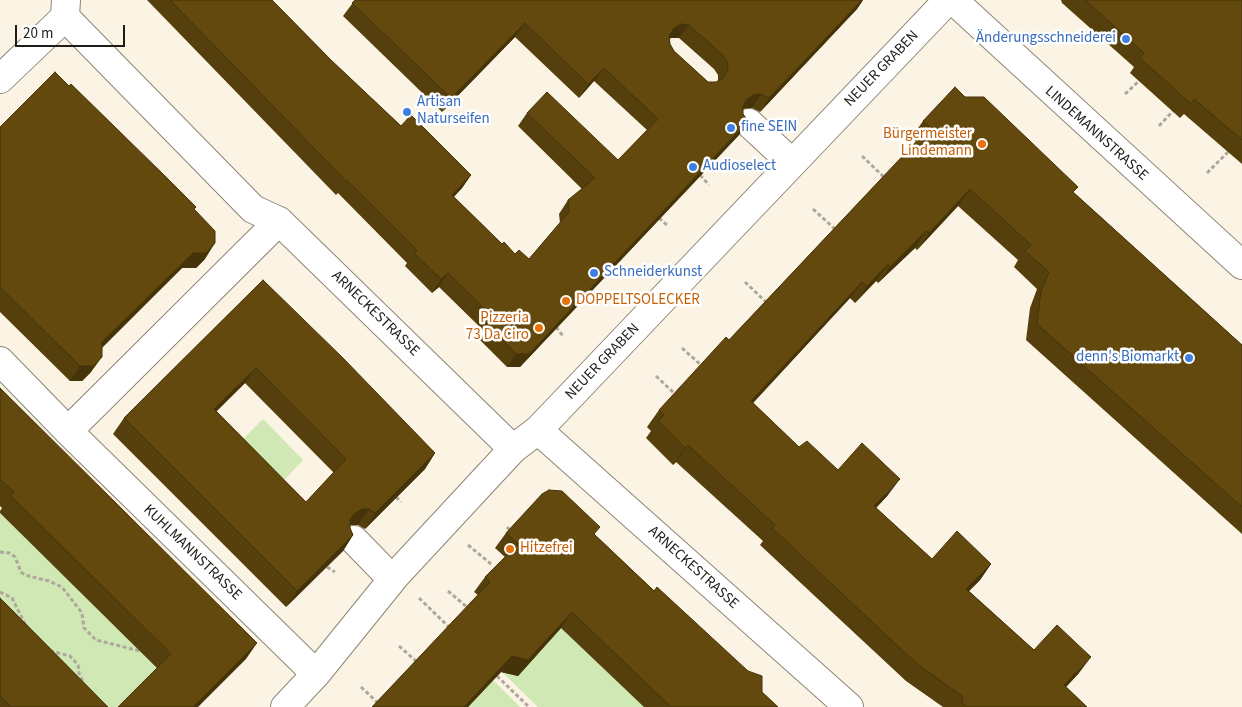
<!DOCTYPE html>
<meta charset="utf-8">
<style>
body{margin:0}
#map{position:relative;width:1242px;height:707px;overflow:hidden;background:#fbf3e3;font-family:"Source Sans 3",sans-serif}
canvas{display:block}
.scale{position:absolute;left:15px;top:25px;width:110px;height:22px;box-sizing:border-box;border:2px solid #1f1c17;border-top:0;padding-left:6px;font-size:15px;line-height:18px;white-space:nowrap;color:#1f1c17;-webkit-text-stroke:4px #fff;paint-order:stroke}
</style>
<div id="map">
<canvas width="1242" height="707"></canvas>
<div class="scale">20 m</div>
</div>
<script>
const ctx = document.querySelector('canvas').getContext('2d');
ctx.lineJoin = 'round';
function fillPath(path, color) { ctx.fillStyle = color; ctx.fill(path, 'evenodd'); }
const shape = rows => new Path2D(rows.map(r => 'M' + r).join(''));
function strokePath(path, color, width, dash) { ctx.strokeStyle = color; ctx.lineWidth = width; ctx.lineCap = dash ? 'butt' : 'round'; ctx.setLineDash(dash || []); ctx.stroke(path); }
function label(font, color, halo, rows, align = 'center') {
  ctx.font = font + ' "Source Sans 3",sans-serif'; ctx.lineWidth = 5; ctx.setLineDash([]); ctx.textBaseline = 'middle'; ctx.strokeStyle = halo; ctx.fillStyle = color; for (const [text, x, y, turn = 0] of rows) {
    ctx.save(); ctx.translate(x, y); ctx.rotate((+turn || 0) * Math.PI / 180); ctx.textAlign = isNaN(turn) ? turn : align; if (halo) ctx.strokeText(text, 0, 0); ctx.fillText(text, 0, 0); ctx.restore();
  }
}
const green = shape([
 [263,419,303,460,283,481,242,440],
 [0,513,60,572,63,569,168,662,123,707,80,707,0,625],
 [562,587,645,707,538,707,502,672,518,676],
 [493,680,520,707,468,707]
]);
const path = shape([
 [1125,94,1139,81],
 [1159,126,1173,111],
 [862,156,885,178],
 [1207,173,1228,152],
 [700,175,709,185],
 [813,209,836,230],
 [659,218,668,226],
 [614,266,622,274],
 [745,282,767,303],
 [556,327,563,336],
 [682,348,702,366],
 [656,376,677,396],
 [396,497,401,502],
 [507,527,511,531],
 [468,545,491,564],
 [0,552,10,553,15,557,21,572,25,575,49,581,62,587,82,613,84,628,96,640,144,652],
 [327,567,335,572],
 [448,591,468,608],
 [0,592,12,598,26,626],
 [419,598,450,628],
 [399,646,417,662],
 [50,651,70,656,78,665,79,673,84,684],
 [497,676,529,707],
 [361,687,378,703]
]);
const minor = shape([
 [65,17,253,209,279,221,513,449],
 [0,79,65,17,66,0],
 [749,123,792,163],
 [0,361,68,431,316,674],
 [538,430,849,707],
 [68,431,279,221],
 [354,540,392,579],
 [285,707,316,674,396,575,513,449,538,430,948,0]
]);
const major = shape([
 [953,0,1242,265]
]);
const wall = shape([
 [147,0,272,0,331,60,401,126,471,175,462,188,454,197,502,244,515,254,529,259,560,223,559,214,568,200,582,189,518,126,527,113,618,160,647,130,594,81,579,98,515,37,442,112,343,16,355,0,863,0,857,9,760,112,752,108,743,109,743,114,748,121,739,135,520,367,507,367,480,340,485,332,439,287,432,293,405,266,407,263,338,193,336,195],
 [671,38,679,38,714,69,718,75,718,81,716,82,708,82,674,51,670,44,669,39],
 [1061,0,1242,0,1242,164,1184,114,1180,118,1130,73,1134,67,1062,3],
 [69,86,196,207,194,210,205,259,196,268,182,268,102,347,91,372,82,381,70,381,0,312,0,127],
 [965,97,1074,193,1242,345,1242,534,1026,340,1030,308,1037,289,1014,267,1018,260,958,206,917,250,915,248,878,283,876,281,855,303,850,298,753,403,799,447,838,470,888,495,876,508,932,559,991,564,980,580,969,591,1034,650,1079,673,1066,687,1087,707,943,707,906,681,760,545,763,541,676,462,673,465,646,438,651,431,647,427,659,410,729,340,916,142,912,137,923,121],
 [263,280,435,453,425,469,365,529,358,525,350,525,350,528,353,535,343,551,286,607,113,434,124,418],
 [245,383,334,473,306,502,216,411],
 [0,388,246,659,157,668,0,513,0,511,2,508,0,506],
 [506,533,595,535,778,707,644,707,561,628,518,676,501,672,468,707,372,707,478,595,474,592,485,577,505,557,495,548],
 [0,598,108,707,0,707]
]);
const shadedWall = shape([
 [862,0,863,0,857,9,760,112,769,98],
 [525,23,515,37,442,112,451,98],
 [681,24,689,25,679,38,671,38,664,42,674,28],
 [604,68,594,81,579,98,588,84],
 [761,94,752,108,744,108,738,112,747,99,753,95],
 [748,121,739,135,520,367,507,367,516,354],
 [471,175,462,188,442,208,452,195],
 [970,189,958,206,917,250,929,233],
 [926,231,915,248,878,283,890,267],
 [215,243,205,259,196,268,182,268,92,358,102,342,193,253],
 [888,264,876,281,855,303,867,286],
 [448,273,439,287,432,293,441,279],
 [862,282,850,298,739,418,751,401],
 [102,357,91,372,82,381,70,381,80,366],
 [256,368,245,383,203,425,214,409],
 [688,445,676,462,673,465,685,448],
 [435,453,425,469,365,529,375,513],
 [900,479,888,495,862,523,874,506],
 [362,509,369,509,358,525,351,525,343,529,354,514],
 [353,535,343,551,286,607,297,591],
 [991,564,980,580,955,605,966,589],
 [572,612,561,628,518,676,501,672,468,707,464,707,512,656],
 [257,643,246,659,198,707,193,707],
 [1091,657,1079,673,1052,702,1064,685]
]);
const building = shape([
 [170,0,272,0,331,60,401,126,411,115,471,175,452,195,502,244,504,242,515,254,519,250,529,259,569,212,568,200,595,178,527,113,547,92,618,160,658,119,604,68,588,84,525,23,451,98,352,3,355,0,862,0,769,98,761,94,753,95,747,99,743,106,743,114,748,121,529,354,516,354,489,326,496,320,448,273,441,279,414,253,417,250,347,180,346,181,170,0],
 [681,24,689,25,723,55,727,62,728,70,723,78,716,82,708,82,674,51,670,44,669,36,674,28,681,24],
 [1085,0,1242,0,1242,140,1194,99,1191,104,1140,58,1144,53,1085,0],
 [55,72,69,86,71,84,164,175,196,207,194,209,215,231,215,243,206,253,193,253,102,342,102,357,93,366,80,366,0,287,0,127,55,72],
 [955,87,965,97,984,97,1078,187,1073,192,1242,345,1242,507,1037,324,1041,291,1049,272,1025,251,1031,245,970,189,929,233,926,231,890,267,888,264,867,286,862,282,751,401,799,447,807,441,838,470,862,443,900,479,874,506,932,559,957,531,991,564,966,589,1034,650,1057,625,1091,657,1064,685,1087,707,967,707,962,703,962,696,917,664,772,528,775,525,688,445,685,448,658,421,664,415,659,410,726,337,729,340,930,127,923,121,955,87],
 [263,280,343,358,435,453,375,513,369,509,362,509,354,514,350,520,350,528,353,535,297,591,124,418,263,280],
 [256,368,346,459,306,502,214,409,256,368],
 [0,388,257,643,193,707,118,707,171,654,11,496,14,492,0,479,0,388],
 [549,490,562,491,600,527,594,534,654,591,657,587,748,671,762,676,762,692,778,707,671,707,572,612,528,660,512,656,464,707,372,707,490,582,485,577,518,544,506,533,542,494,549,490],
 [0,598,108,707,11,707,0,696,0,598]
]);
const markers = [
 [1126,39,5,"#3f7fe0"],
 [407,112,5,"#3f7fe0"],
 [731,128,5,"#3f7fe0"],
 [982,144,5,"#e8710a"],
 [693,167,5,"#3f7fe0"],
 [594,273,5,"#3f7fe0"],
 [566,301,5,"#e8710a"],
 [539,328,5,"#e8710a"],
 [1189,358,5,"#3f7fe0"],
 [510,549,5,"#e8710a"]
];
const shopNames = [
 ["Änderungsschneiderei",1116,39,"right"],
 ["Artisan",417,103],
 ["Naturseifen",417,120],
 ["fine SEIN",741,128],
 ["Audioselect",703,167],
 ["Schneiderkunst",604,273],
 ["denn's Biomarkt",1179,358,"right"]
];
const streetNames = [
 ["NEUER GRABEN",882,69,-46],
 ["LINDEMANNSTRASSE",1096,134,42],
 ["ARNECKESTRASSE",375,314,44],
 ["NEUER GRABEN",603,362,-46],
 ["KUHLMANNSTRASSE",192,553,44],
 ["ARNECKESTRASSE",693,568,42]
];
const foodNames = [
 ["Bürgermeister",972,135],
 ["Lindemann",972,152],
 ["DOPPELTSOLECKER",576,301,"left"],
 ["Pizzeria",529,319],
 ["73 Da Ciro",529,336],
 ["Hitzefrei",520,549,"left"]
];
fillPath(green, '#d0e8b3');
strokePath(minor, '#8d8677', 30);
strokePath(major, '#8d8677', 30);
strokePath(path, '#aea89c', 3, [4, 2.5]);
strokePath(minor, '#fff', 28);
strokePath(major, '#fff', 28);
fillPath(wall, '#553f0c');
fillPath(shadedWall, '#45330a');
fillPath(building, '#63490e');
strokePath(building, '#45330a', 1);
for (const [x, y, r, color] of markers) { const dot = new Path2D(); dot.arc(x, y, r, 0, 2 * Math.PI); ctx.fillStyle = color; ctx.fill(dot); strokePath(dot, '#fff', 2); }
label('15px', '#366cbe', '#fff', shopNames, 'left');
label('15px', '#1f1c17', '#fff', streetNames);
label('15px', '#c56008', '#fff', foodNames, 'right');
</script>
